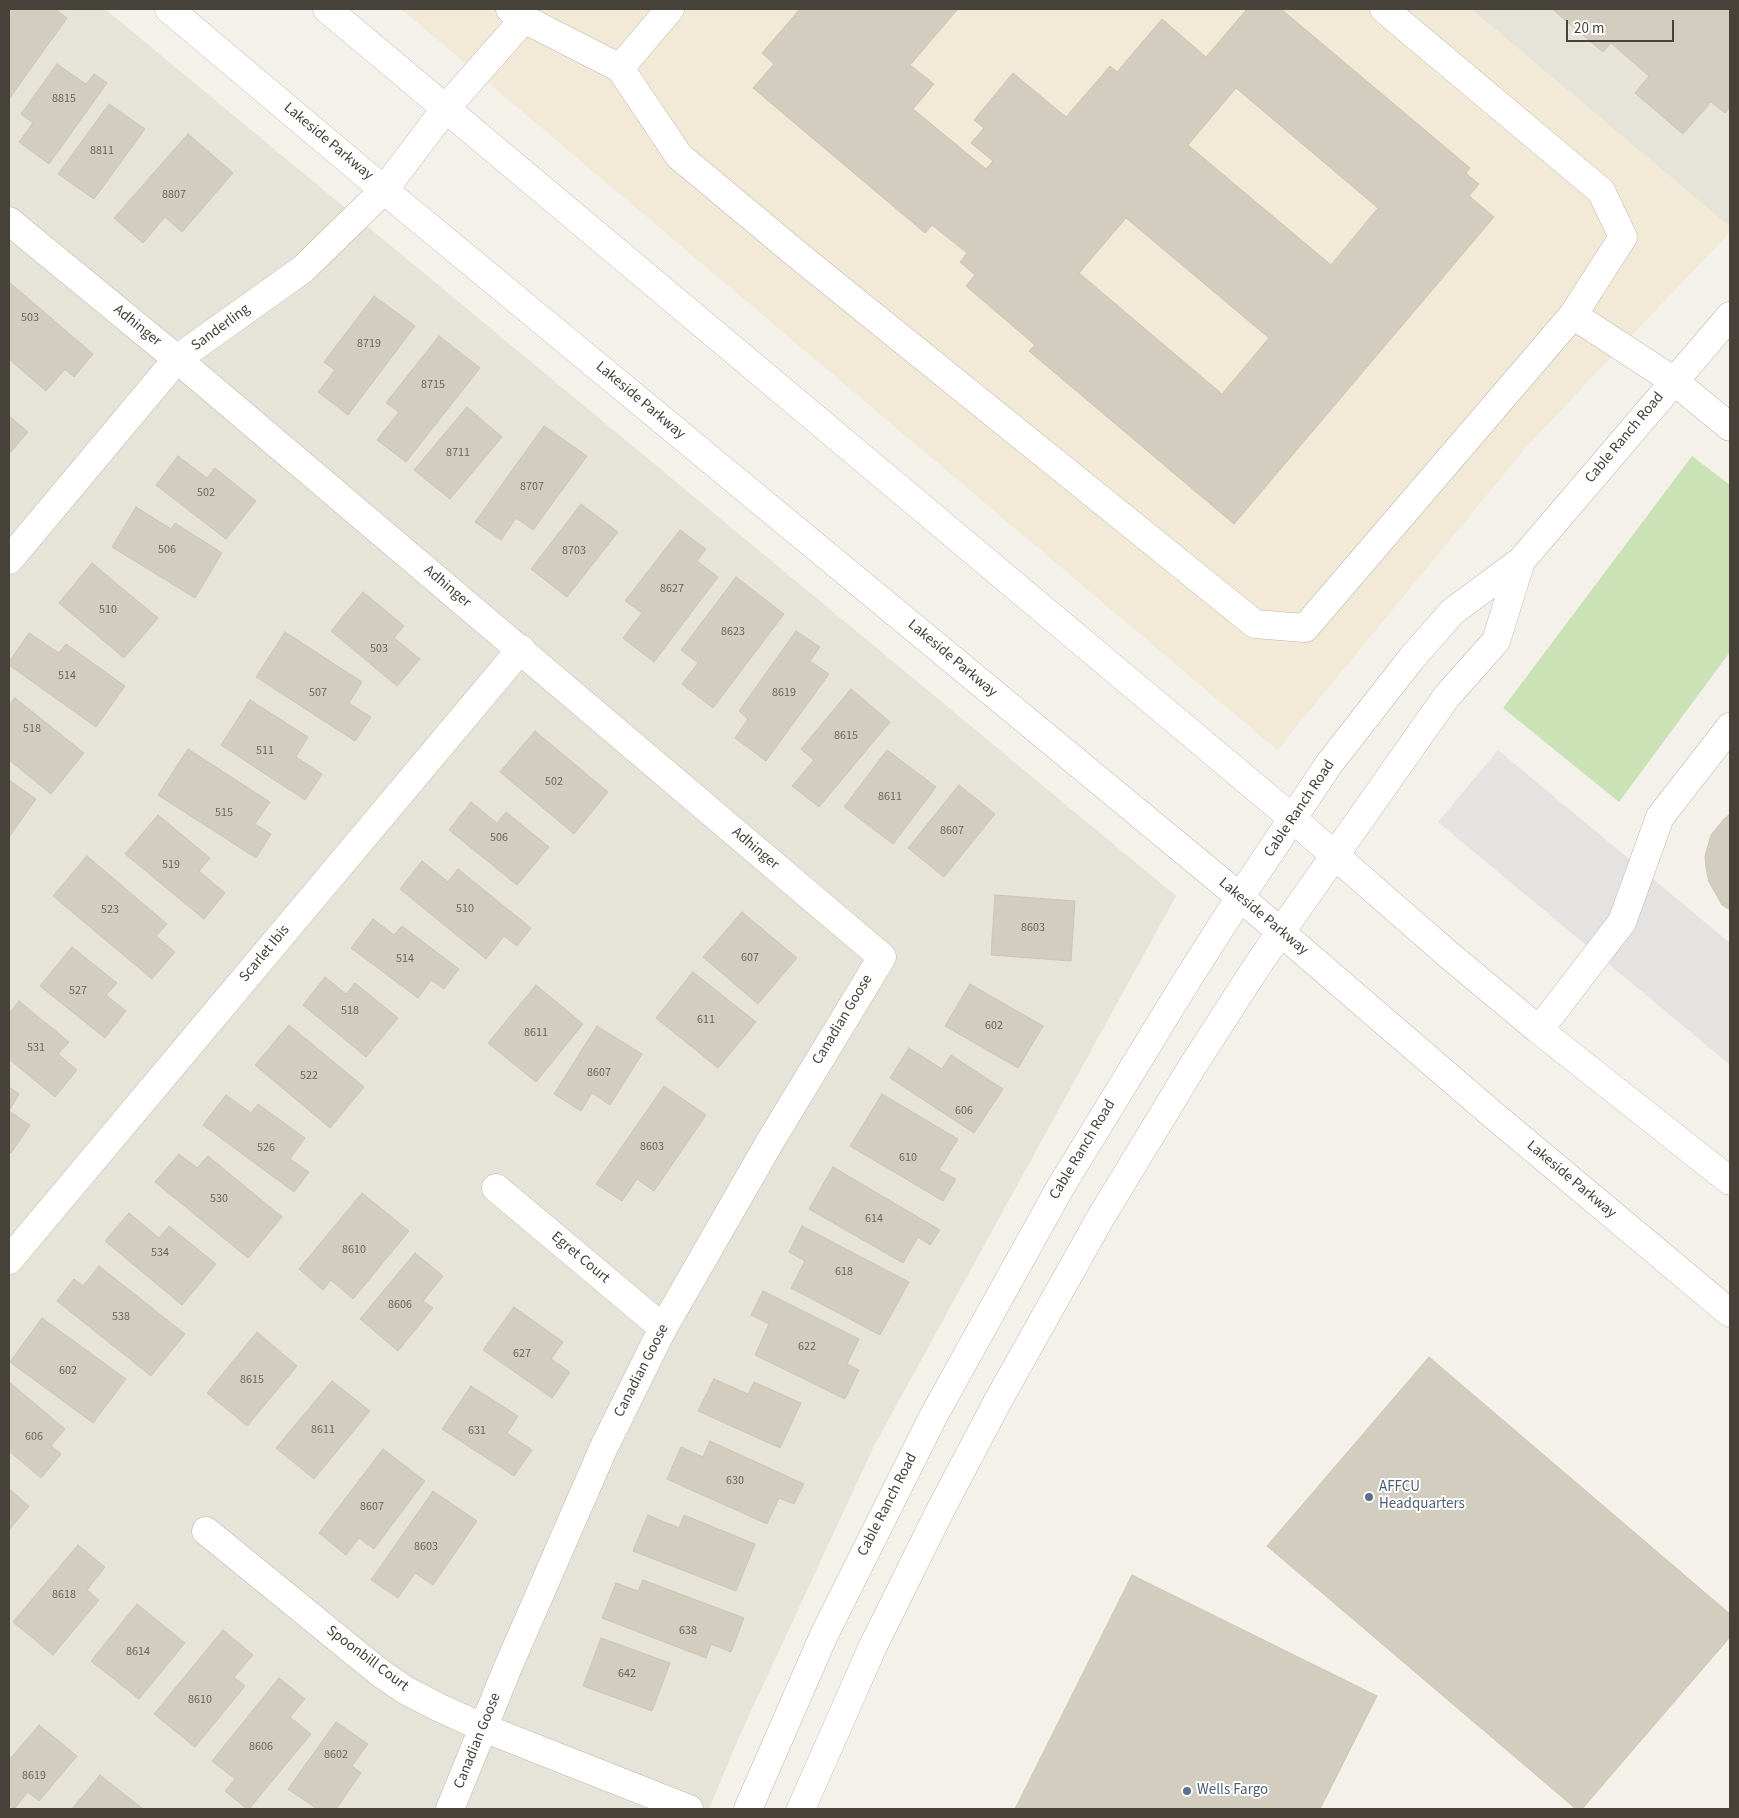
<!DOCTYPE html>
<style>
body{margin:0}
#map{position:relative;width:1739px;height:1818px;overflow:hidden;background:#f3f1ea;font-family:"Source Sans 3",sans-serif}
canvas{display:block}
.frame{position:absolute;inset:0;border:10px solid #464239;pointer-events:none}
.scale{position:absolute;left:1566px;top:20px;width:108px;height:22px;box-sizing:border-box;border:2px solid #464239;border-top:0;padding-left:6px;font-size:15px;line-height:18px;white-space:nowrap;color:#464239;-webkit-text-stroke:4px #fff;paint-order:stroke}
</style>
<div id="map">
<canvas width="1739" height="1818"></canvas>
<div class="frame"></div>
<div class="scale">20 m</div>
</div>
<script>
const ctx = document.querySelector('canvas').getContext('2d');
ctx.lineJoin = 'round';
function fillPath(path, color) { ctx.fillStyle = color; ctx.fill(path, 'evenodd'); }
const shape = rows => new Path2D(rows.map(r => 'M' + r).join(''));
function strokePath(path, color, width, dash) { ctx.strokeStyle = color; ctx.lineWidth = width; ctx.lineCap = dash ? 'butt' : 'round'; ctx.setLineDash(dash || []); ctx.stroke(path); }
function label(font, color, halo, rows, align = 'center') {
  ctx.font = font + ' "Source Sans 3",sans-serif'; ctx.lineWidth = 4; ctx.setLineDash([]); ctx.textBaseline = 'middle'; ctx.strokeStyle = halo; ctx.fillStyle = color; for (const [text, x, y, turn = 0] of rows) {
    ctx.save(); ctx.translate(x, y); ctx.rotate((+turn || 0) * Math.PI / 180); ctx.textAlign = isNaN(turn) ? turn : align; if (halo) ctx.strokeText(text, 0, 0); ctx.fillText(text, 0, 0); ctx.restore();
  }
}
const residential = shape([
 [9,9,105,9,1176,896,874,1446,739,1737,709,1809,9,1809],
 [1471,9,1730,9,1730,227]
]);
const commercial = shape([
 [401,9,1471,9,1730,227,1730,232,1528,445,1277,750]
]);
const green = shape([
 [1692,456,1730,485,1730,652,1619,802,1503,708]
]);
const parking = shape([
 [1498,750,1730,943,1730,1065,1438,822]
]);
const building = shape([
 [9,9,55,9,67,18,9,99,9,9],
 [800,9,958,9,910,65,934,84,913,109,986,169,993,161,971,143,984,128,974,120,1013,73,1066,117,1110,66,1117,72,1162,19,1206,57,1247,9,1281,9,1470,168,1466,173,1479,184,1469,196,1494,217,1234,524,1029,351,1035,345,966,286,975,275,960,262,967,253,932,225,925,233,753,88,774,64,762,53,800,9],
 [1236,88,1378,208,1331,265,1188,145,1236,88],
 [1126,218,1269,338,1222,394,1079,273,1126,218],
 [1552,9,1729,9,1730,10,1730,107,1725,113,1711,102,1683,134,1635,93,1649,76,1611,43,1603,52,1552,9],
 [57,64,86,84,94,74,107,83,49,164,19,142,33,123,21,114,57,64],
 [109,104,145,129,94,199,58,174,109,104],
 [188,134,233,173,182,232,165,217,143,243,114,218,188,134],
 [9,282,93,354,74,377,65,369,46,391,9,359,9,282],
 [374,296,415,326,348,415,318,392,335,370,324,362,374,296],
 [439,336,480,368,406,462,377,440,399,412,386,403,439,336],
 [467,407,502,437,450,499,414,470,467,407],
 [9,416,28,432,9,454,9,416],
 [544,426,587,456,533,530,516,518,501,540,475,522,544,426],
 [178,456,207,478,215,468,256,501,226,539,156,485,178,456],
 [581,504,618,532,567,597,531,569,581,504],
 [136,507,171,529,175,523,222,553,195,598,112,547,136,507],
 [680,530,706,549,697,561,718,577,654,662,623,638,642,613,625,601,680,530],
 [92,563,158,618,124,658,59,603,92,563],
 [736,577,784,614,713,708,682,684,698,663,681,650,736,577],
 [363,592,404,626,394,638,420,659,397,686,331,631,363,592],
 [796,631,820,647,810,661,829,674,766,761,735,738,748,719,739,711,796,631],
 [285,632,362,682,349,703,371,717,355,741,256,677,285,632],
 [29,633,59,653,66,644,125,686,96,727,9,665,9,662,29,633],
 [851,689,890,722,819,807,792,786,814,760,801,749,851,689],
 [15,698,84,753,51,794,9,760,9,705,15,698],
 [250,700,308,737,296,757,322,774,305,800,221,745,250,700],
 [535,731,608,792,574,834,500,772,535,731],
 [188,749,270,802,255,824,271,834,256,858,158,795,188,749],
 [887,750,936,787,893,844,844,807,887,750],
 [9,780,36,799,9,837,9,780],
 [959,785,995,814,944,877,908,848,959,785],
 [471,802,497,823,506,812,549,847,517,885,449,830,471,802],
 [1730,814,1730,910,1722,905,1709,882,1706,868,1705,856,1711,835,1724,819,1730,814],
 [158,815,210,858,199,871,225,893,204,919,125,854,158,815],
 [87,856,167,924,156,936,175,952,152,979,53,896,87,856],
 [422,861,448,882,458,869,531,928,517,946,504,936,486,959,400,889,422,861],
 [995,895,1075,901,1071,961,991,955,995,895],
 [742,912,797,958,758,1004,703,957,742,912],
 [373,919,394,935,402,926,459,969,444,989,431,980,418,998,351,948,373,919],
 [72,947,117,983,106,995,126,1011,105,1038,40,986,72,947],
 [693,972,756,1022,718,1068,656,1018,693,972],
 [325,977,346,994,355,983,398,1018,366,1057,303,1005,325,977],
 [970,984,1043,1026,1018,1068,945,1026,970,984],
 [536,985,583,1024,536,1082,488,1043,536,985],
 [19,1001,69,1042,58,1054,77,1070,55,1097,9,1059,9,1014,19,1001],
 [289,1025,364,1087,330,1128,255,1065,289,1025],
 [597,1026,642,1054,610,1105,592,1093,581,1111,554,1094,597,1026],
 [909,1048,942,1069,951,1055,1003,1089,974,1133,890,1078,909,1048],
 [664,1086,706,1115,654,1191,637,1179,622,1201,596,1184,664,1086],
 [9,1087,19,1094,9,1111,9,1087],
 [882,1094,958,1139,939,1170,956,1179,943,1201,850,1146,882,1094],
 [226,1095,251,1113,258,1104,305,1138,290,1159,309,1172,294,1192,203,1125,226,1095],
 [9,1111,30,1125,11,1153,9,1152,9,1111],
 [179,1154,197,1168,208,1156,282,1217,248,1258,155,1182,179,1154],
 [833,1167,940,1230,930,1245,918,1237,903,1263,809,1209,833,1167],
 [362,1193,409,1231,353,1299,331,1280,323,1290,299,1269,362,1193],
 [129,1213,159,1238,169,1226,216,1264,182,1305,105,1241,129,1213],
 [802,1226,909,1282,880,1335,791,1288,805,1261,789,1252,802,1226],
 [415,1253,443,1276,423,1301,433,1308,398,1351,360,1319,415,1253],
 [99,1266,185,1334,151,1376,57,1301,74,1279,83,1286,99,1266],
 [763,1291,859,1339,847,1364,859,1370,845,1399,755,1355,769,1324,751,1315,763,1291],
 [514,1307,563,1342,551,1359,570,1372,552,1398,483,1350,514,1307],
 [42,1318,126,1379,93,1423,10,1362,42,1318],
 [257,1332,297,1366,247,1426,207,1393,257,1332],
 [1429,1357,1730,1614,1730,1637,1582,1809,1576,1809,1267,1546,1429,1357],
 [714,1379,748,1394,754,1382,801,1403,780,1448,698,1411,714,1379],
 [332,1381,370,1411,314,1479,276,1448,332,1381],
 [9,1382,65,1429,51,1446,61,1454,41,1478,9,1451,9,1382],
 [471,1386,518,1416,507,1433,532,1450,514,1476,442,1429,471,1386],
 [710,1441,804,1484,794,1504,779,1498,767,1524,667,1479,681,1447,703,1457,710,1441],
 [383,1449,425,1481,374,1549,359,1538,346,1555,319,1533,383,1449],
 [9,1489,29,1506,9,1530,9,1489],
 [433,1491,477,1521,433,1585,415,1573,398,1598,371,1580,433,1491],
 [648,1515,679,1528,684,1515,755,1544,736,1591,633,1551,648,1515],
 [78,1545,105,1567,87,1590,99,1600,53,1655,13,1622,78,1545],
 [1132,1575,1377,1696,1320,1809,1015,1809,1132,1575],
 [643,1580,744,1618,731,1652,711,1644,706,1658,602,1618,616,1583,638,1591,643,1580],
 [137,1604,185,1643,139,1699,91,1661,137,1604],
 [223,1630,253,1655,234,1677,245,1686,195,1747,154,1714,223,1630],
 [601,1638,670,1663,652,1711,583,1686,601,1638],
 [279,1678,305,1699,290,1717,311,1734,249,1809,247,1809,225,1791,235,1779,212,1761,279,1678],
 [336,1722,368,1744,352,1766,361,1773,336,1809,317,1809,288,1789,336,1722],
 [39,1725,77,1756,39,1801,28,1792,14,1809,9,1805,9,1760,39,1725],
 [100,1775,143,1809,72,1809,100,1775]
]);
const minor = shape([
 [169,9,384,190,1240,897,1492,1114,1730,1313],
 [327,9,1292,818,1450,956,1539,1030,1730,1181],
 [1384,9,1601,191,1623,237,1573,315,1674,381,1730,427],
 [524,19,620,68,679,156,805,261,1255,624,1305,628,1573,315],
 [620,68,670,9],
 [9,221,177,359,882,957,771,1140,663,1328,604,1447,508,1667,450,1809],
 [9,560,177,359,303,269,384,190,446,108,524,19,510,9],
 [1539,1030,1622,922,1660,817,1730,727],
 [496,1188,663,1328],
 [9,1260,521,649],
 [206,1531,379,1672,405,1690,440,1708,484,1728,689,1809],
 [748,1809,824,1635,934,1415,1060,1188,1184,985,1240,897,1329,764,1411,659,1452,612,1521,561,1730,316],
 [801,1809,873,1646,942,1507,999,1399,1101,1217,1192,1067,1259,963,1447,696,1496,641,1521,561]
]);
const markers = [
 [1369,1497,5,"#5c6f8a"],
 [1187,1791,5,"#5c6f8a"]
];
const numberNames = [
 ["8815",64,99],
 ["8811",102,151],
 ["8807",174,195],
 ["503",30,318],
 ["8719",369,344],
 ["8715",433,385],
 ["8711",458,453],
 ["8707",532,487],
 ["502",206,493],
 ["506",167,550],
 ["8703",574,551],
 ["8627",672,589],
 ["510",108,610],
 ["8623",733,632],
 ["503",379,649],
 ["514",67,676],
 ["507",318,693],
 ["8619",784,693],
 ["518",32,729],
 ["8615",846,736],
 ["511",265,751],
 ["502",554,782],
 ["8611",890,797],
 ["515",224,813],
 ["8607",952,831],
 ["506",499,838],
 ["519",171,865],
 ["510",465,909],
 ["523",110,910],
 ["8603",1033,928],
 ["607",750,958],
 ["514",405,959],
 ["527",78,991],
 ["518",350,1011],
 ["611",706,1020],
 ["602",994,1026],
 ["8611",536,1033],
 ["531",36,1048],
 ["8607",599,1073],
 ["522",309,1076],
 ["606",964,1111],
 ["8603",652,1147],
 ["526",266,1148],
 ["610",908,1158],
 ["530",219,1199],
 ["614",874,1219],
 ["8610",354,1250],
 ["534",160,1253],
 ["618",844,1272],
 ["8606",400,1305],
 ["538",121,1317],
 ["622",807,1347],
 ["627",522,1354],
 ["602",68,1371],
 ["8615",252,1380],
 ["8611",323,1430],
 ["631",477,1431],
 ["606",34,1437],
 ["630",735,1481],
 ["8607",372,1507],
 ["8603",426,1547],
 ["8618",64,1595],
 ["638",688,1631],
 ["8614",138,1652],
 ["642",627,1674],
 ["8610",200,1700],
 ["8606",261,1747],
 ["8602",336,1755],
 ["8619",34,1776]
];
const streetNames = [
 ["Lakeside Parkway",328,142,40],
 ["Adhinger",137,326,39],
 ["Sanderling",221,328,-36],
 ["Lakeside Parkway",640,401,40],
 ["Cable Ranch Road",1625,438,-50],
 ["Adhinger",447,587,40],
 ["Lakeside Parkway",952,659,40],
 ["Cable Ranch Road",1300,809,-56],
 ["Adhinger",755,849,40],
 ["Lakeside Parkway",1263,917,40],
 ["Scarlet Ibis",265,954,-50],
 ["Canadian Goose",843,1020,-59],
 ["Cable Ranch Road",1083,1150,-59],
 ["Lakeside Parkway",1571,1180,40],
 ["Egret Court",580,1258,40],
 ["Canadian Goose",642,1371,-63],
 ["Cable Ranch Road",888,1505,-63],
 ["Spoonbill Court",367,1659,37],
 ["Canadian Goose",478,1741,-68]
];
const serviceNames = [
 ["AFFCU",1379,1488],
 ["Headquarters",1379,1505],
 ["Wells Fargo",1197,1791]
];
fillPath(residential, '#e6e3d8');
fillPath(commercial, '#f2e9d7');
fillPath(green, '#cbe2b7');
fillPath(parking, '#e5e3e1');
fillPath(building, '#d3cdc0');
strokePath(building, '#cdc5b4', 1);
strokePath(minor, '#bdb9ad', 29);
strokePath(minor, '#fff', 28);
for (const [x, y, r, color] of markers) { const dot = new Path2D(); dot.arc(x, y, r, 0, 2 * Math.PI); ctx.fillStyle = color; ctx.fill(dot); strokePath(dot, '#fff', 2); }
label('12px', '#69655b', null, numberNames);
label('15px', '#464239', '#fff', streetNames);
label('15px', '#4e5e75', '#fff', serviceNames, 'left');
</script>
